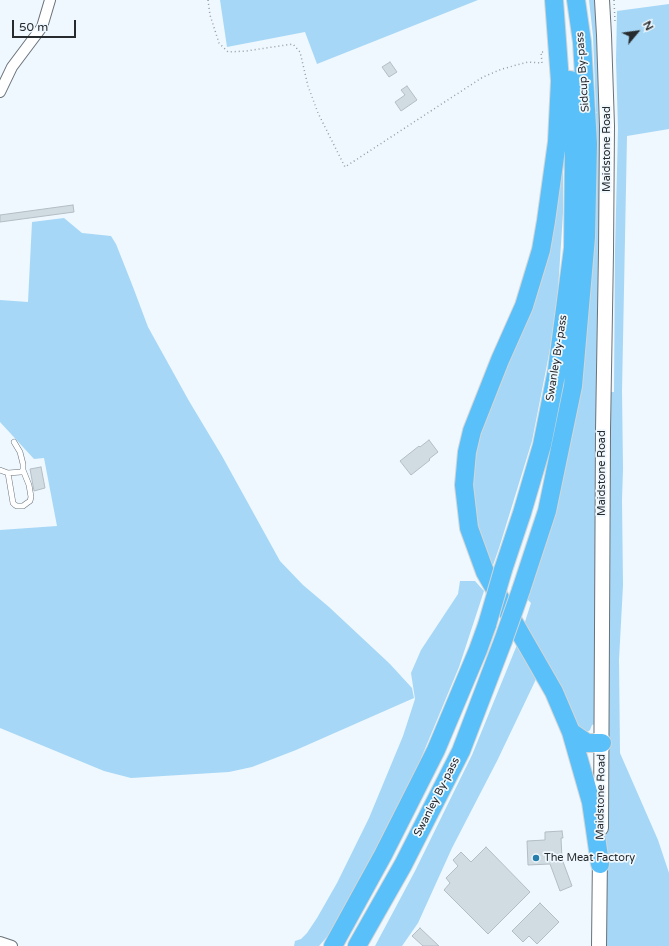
<!DOCTYPE html>
<style>
body{margin:0}
#map{position:relative;width:669px;height:946px;overflow:hidden;background:#eff8fe;font-family:"Varela Round",sans-serif}
canvas{display:block}
.north{position:absolute;left:617px;top:12px;width:40px;height:40px;-webkit-text-stroke:3px #eff8fe;paint-order:stroke;rotate:61deg;font-size:11px;font-weight:700;line-height:16px;text-align:center;color:#272b2e}
.north::after{content:'';display:block;margin:auto;width:14px;height:18px;background:#272b2e;clip-path:polygon(50% 0,100% 100%,50% 72%,0 100%)}
.scale{position:absolute;left:12px;top:20px;width:64px;height:18px;box-sizing:border-box;border:2px solid #272b2e;border-top:0;padding-left:5px;font-size:12px;line-height:14px;white-space:nowrap;color:#272b2e;-webkit-text-stroke:3px #eff8fe;paint-order:stroke}
</style>
<div id="map">
<canvas width="669" height="946"></canvas>
<div class="north">N</div>
<div class="scale">50 m</div>
</div>
<script>
const ctx = document.querySelector('canvas').getContext('2d');
ctx.lineJoin = 'round';
function fillPath(path, color) { ctx.fillStyle = color; ctx.fill(path, 'evenodd'); }
const shape = rows => new Path2D(rows.map(r => 'M' + r).join(''));
function strokePath(path, color, width, dash) { ctx.strokeStyle = color; ctx.lineWidth = width; ctx.lineCap = dash ? 'butt' : 'round'; ctx.setLineDash(dash || []); ctx.stroke(path); }
function label(font, color, halo, rows, align = 'center') {
  ctx.font = font + ' "Varela Round",sans-serif'; ctx.lineWidth = 3.5; ctx.setLineDash([]); ctx.textBaseline = 'middle'; ctx.strokeStyle = halo; ctx.fillStyle = color; for (const [text, x, y, turn = 0] of rows) {
    ctx.save(); ctx.translate(x, y); ctx.rotate((+turn || 0) * Math.PI / 180); ctx.textAlign = isNaN(turn) ? turn : align; if (halo) ctx.strokeText(text, 0, 0); ctx.fillText(text, 0, 0); ctx.restore();
  }
}
const green = shape([
 [220,0,478,0,317,64,305,32,227,47],
 [589,0,595,0,602,126,596,429,595,724,592,725,590,730,586,733,577,730,523,628,531,603,527,599,556,512,593,113,597,113,596,112,593,36],
 [669,4,669,129,627,136,622,391,623,469,622,500,623,585,619,660,620,753,658,840,669,873,669,946,605,946,609,392,614,392,615,251,618,129,616,60,617,11],
 [563,138,563,213,558,290,550,349,532,441,499,548,491,571,475,523,470,482,475,442,507,360],
 [64,218,82,233,111,236,116,244,133,287,148,327,189,401,222,456,280,561,303,585,329,607,390,664,412,688,414,698,296,750,252,767,229,772,131,778,104,771,0,728,0,530,57,526,44,458,34,459,0,422,0,300,28,302,32,222],
 [460,581,475,581,484,591,459,667,417,768,370,860,333,930,319,946,294,946,295,941,301,939,307,933,317,918,337,883,369,818,403,736,415,699,411,673,421,650,458,594],
 [519,640,538,675,497,761,452,848,418,923,402,946,375,946,415,871,472,755]
]);
const building = shape([
 [390,62,397,72,389,77,382,67,390,62],
 [407,86,417,100,401,111,395,102,405,95,401,90,407,86],
 [73,205,74,212,0,222,0,215,73,205],
 [429,440,438,452,429,459,430,460,411,475,400,461,419,446,420,447,429,440],
 [41,467,45,488,34,491,30,469,41,467],
 [562,831,563,838,561,838,562,859,572,886,560,891,550,864,528,865,527,841,545,840,545,832,562,831],
 [486,847,530,892,488,934,444,890,450,883,446,878,458,866,453,860,461,852,471,862,486,847],
 [540,903,559,922,537,944,529,936,523,942,512,931,540,903],
 [420,928,439,946,423,946,412,936,420,928]
]);
const path = shape([
 [208,0,210,15,219,43,228,52,246,51,293,44,300,52,308,86,318,113,345,167,483,77,502,69,528,62,542,63,541,52,544,52],
 [614,0,615,22]
]);
const lane = shape([
 [0,470,8,473,21,472,23,470,23,464,20,452,14,442],
 [8,473,13,503,15,505,17,506,23,506,27,503,30,501,31,497,29,485,23,470]
]);
const street = shape([
 [0,92,12,67,42,27,50,0],
 [0,942,12,946]
]);
const secondary = shape([
 [601,828,603,430,606,252,607,126,604,35,602,0],
 [599,946,600,854]
]);
const highway = shape([
 [554,0,560,81,557,142,546,221,541,250,524,306,500,360,472,431,467,452,464,485,469,528,485,572,554,692,571,732,591,802,600,864],
 [503,570,522,513,542,445,557,370,573,248,574,140,570,80],
 [521,590,547,511,573,386,586,237,588,144,582,42,576,0],
 [571,732,587,743,602,743],
 [333,946,383,855,436,750,478,650,487,625],
 [357,946,403,865,461,751,503,641]
]);
const highwayBridge = shape([
 [487,625,503,570],
 [503,641,521,590]
]);
const markers = [
 [536,858,4,"#257eac"]
];
const streetNames = [
 ["Sidcup By-pass",583,72,-94],
 ["Maidstone Road",607,149,-90],
 ["Swanley By-pass",557,358,-81],
 ["Maidstone Road",602,473,-90],
 ["Swanley By-pass",437,797,-63],
 ["Maidstone Road",601,797,-89]
];
const poiNames = [
 ["The Meat Factory",544,858]
];
fillPath(green, '#a6d7f6');
fillPath(building, '#d1dbe2');
strokePath(building, '#b3bdc4', 1);
strokePath(lane, '#697279', 6);
strokePath(street, '#697279', 12);
strokePath(secondary, '#697279', 16);
strokePath(highway, '#d4d5d5', 20);
strokePath(path, '#959ca0', 1.5, [1, 3]);
strokePath(lane, '#fff', 5);
strokePath(street, '#fff', 10);
strokePath(secondary, '#fff', 14);
strokePath(highway, '#5ac0fa', 18);
strokePath(highwayBridge, '#d4d5d5', 20, []);
strokePath(highwayBridge, '#5ac0fa', 18);
for (const [x, y, r, color] of markers) { const dot = new Path2D(); dot.arc(x, y, r, 0, 2 * Math.PI); ctx.fillStyle = color; ctx.fill(dot); strokePath(dot, '#eff8fe', 1.5); }
label('11px', '#272b2e', '#eff8fe', streetNames);
label('11px', '#272b2e', '#eff8fe', poiNames, 'left');
</script>
